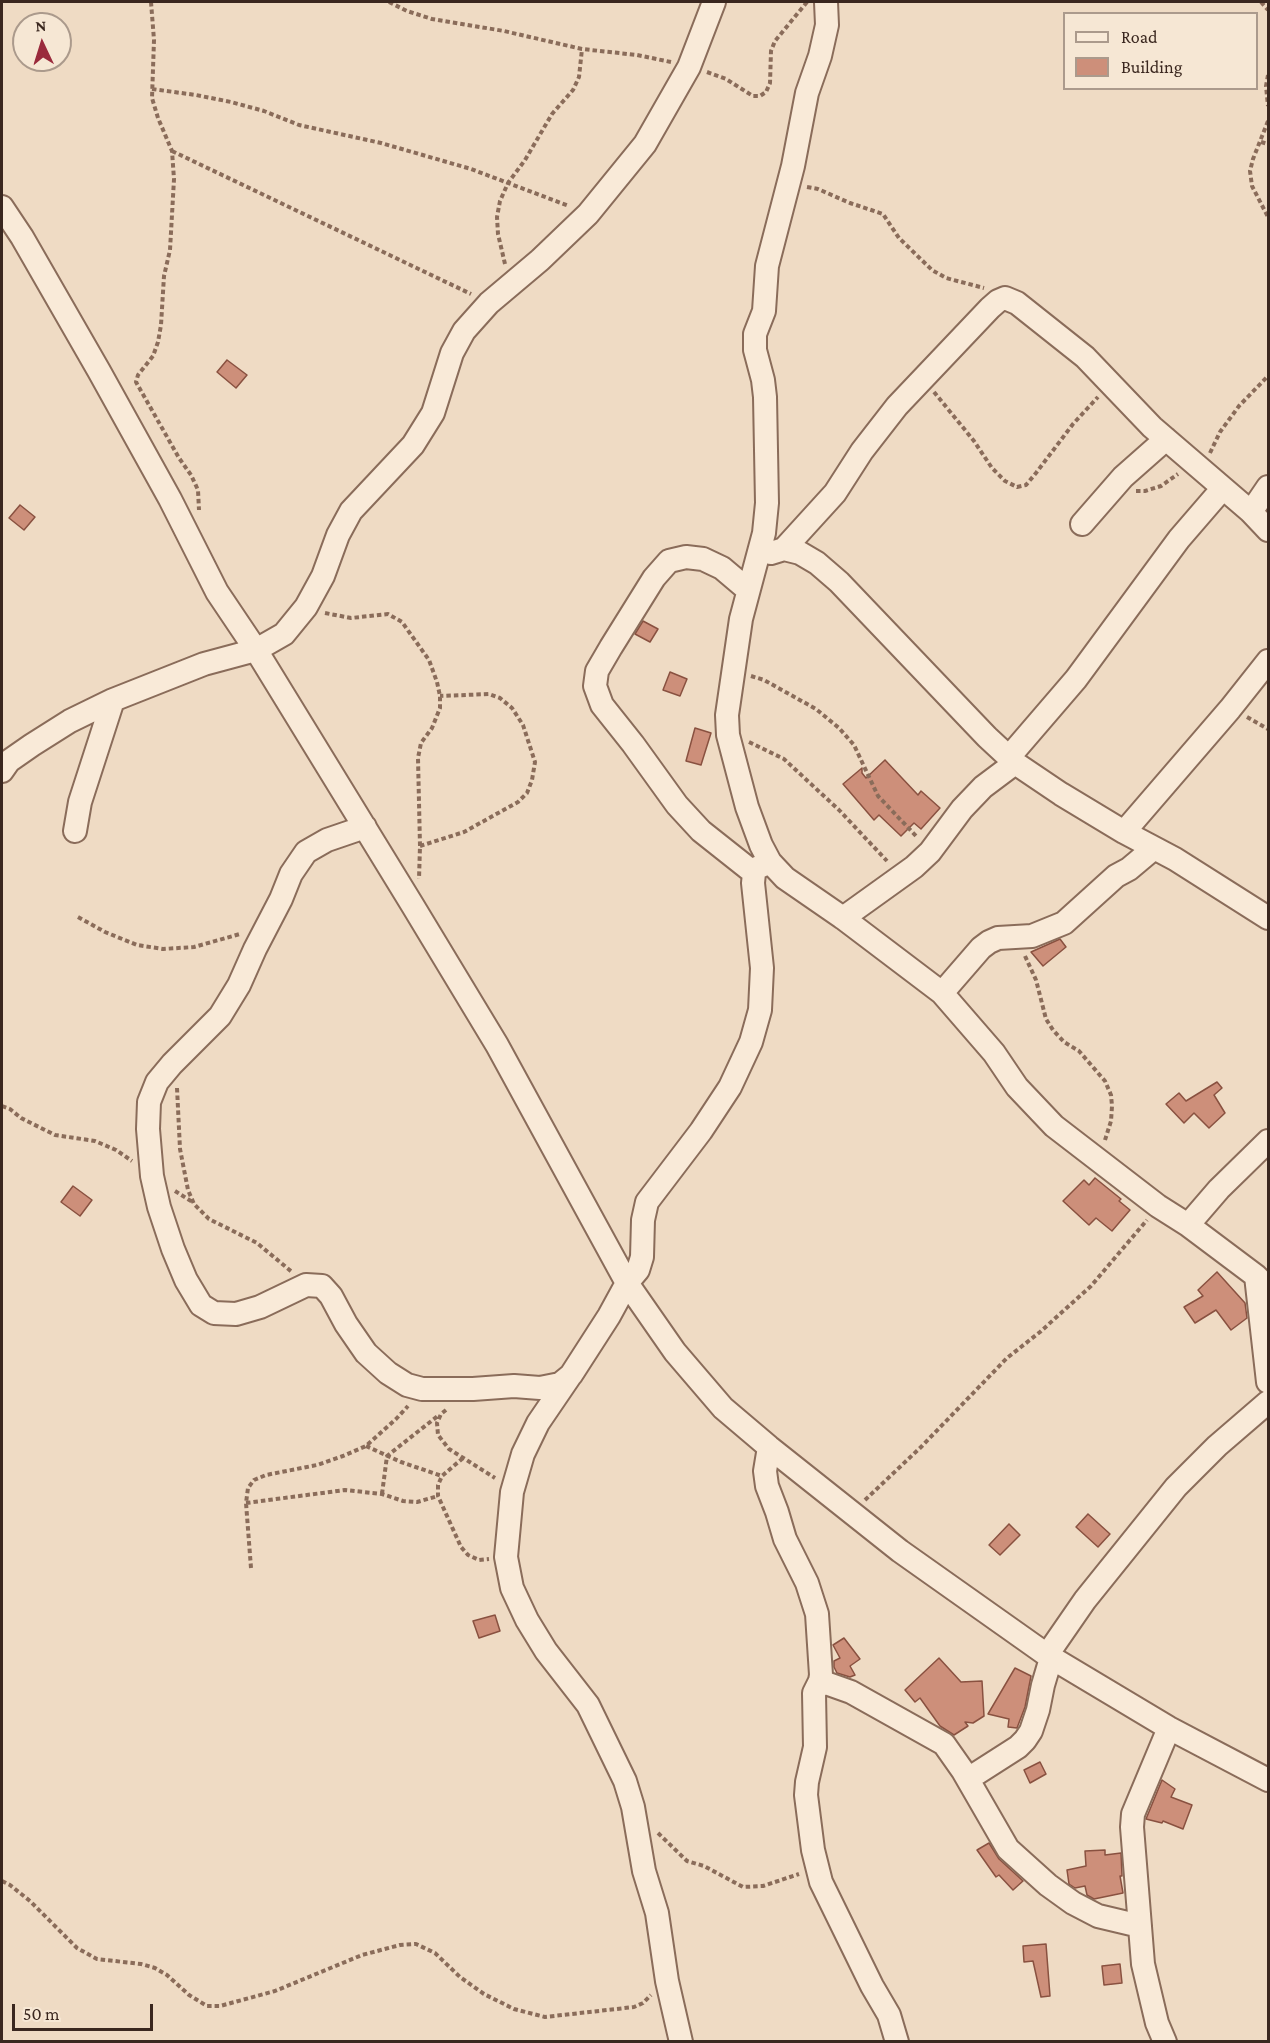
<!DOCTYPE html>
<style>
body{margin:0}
#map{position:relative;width:1270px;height:2043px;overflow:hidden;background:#efdbc4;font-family:"Crimson Pro",serif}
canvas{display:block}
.frame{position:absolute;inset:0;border:3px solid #3a271f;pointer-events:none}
.legend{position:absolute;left:1063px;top:12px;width:195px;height:78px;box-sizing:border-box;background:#f6e7d4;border:2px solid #ab9a8c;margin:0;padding:8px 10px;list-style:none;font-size:18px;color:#3a271f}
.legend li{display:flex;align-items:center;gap:12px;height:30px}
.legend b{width:30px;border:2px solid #ab9a8c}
.north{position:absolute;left:12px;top:12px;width:60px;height:60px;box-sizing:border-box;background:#f6e7d4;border:2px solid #ab9a8c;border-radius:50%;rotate:356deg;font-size:16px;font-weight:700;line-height:24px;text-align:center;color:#3a271f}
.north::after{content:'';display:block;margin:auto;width:21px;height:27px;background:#9a2a3c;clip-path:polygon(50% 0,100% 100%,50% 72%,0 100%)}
.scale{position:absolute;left:12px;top:2004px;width:141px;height:27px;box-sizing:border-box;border:3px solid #3a271f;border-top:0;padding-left:8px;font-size:18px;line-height:21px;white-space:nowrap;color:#3a271f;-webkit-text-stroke:4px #f6e7d4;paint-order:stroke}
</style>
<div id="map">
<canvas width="1270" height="2043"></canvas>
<div class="frame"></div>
<ul class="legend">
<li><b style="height:8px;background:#f9ead8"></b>Road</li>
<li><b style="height:16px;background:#cd8f7a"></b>Building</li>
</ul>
<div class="north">N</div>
<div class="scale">50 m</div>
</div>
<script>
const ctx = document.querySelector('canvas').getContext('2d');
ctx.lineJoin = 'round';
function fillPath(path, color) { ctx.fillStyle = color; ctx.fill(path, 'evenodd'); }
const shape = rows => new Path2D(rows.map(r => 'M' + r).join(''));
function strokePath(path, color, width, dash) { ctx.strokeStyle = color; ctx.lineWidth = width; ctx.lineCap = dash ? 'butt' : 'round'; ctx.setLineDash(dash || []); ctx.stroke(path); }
const building = shape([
 [227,360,247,375,236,388,217,372,227,360],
 [20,505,35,517,24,530,9,518,20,505],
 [643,621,658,629,650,642,635,634,643,621],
 [670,672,687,679,680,696,663,690,670,672],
 [695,728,711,733,701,765,686,761,695,728],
 [885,760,918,795,921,791,940,808,921,829,914,823,901,836,879,815,874,820,843,784,862,768,862,773,866,778,885,760],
 [1060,939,1066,947,1043,966,1031,952,1060,939],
 [1217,1082,1222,1088,1214,1095,1225,1113,1209,1128,1194,1113,1184,1123,1166,1104,1179,1093,1186,1101,1217,1082],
 [1095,1178,1121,1199,1119,1201,1130,1210,1112,1231,1096,1218,1089,1225,1063,1201,1084,1180,1089,1185,1095,1178],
 [73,1186,92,1200,80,1216,61,1202,73,1186],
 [1217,1272,1245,1303,1247,1318,1231,1330,1216,1310,1195,1323,1184,1307,1203,1296,1198,1290,1217,1272],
 [1088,1514,1110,1534,1098,1547,1076,1527,1088,1514],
 [1009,1524,1020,1535,1000,1555,989,1545,1009,1524],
 [495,1615,500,1631,479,1638,473,1621,495,1615],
 [844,1638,860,1659,850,1666,855,1675,850,1677,837,1673,834,1667,834,1661,840,1658,833,1645,844,1638],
 [939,1658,961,1682,982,1681,984,1716,973,1723,965,1722,968,1726,954,1735,940,1726,920,1698,915,1702,905,1690,939,1658],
 [1015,1668,1031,1676,1025,1707,1017,1728,1008,1727,1009,1719,988,1714,1015,1668],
 [1040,1762,1046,1774,1030,1783,1024,1770,1040,1762],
 [1162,1780,1175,1789,1171,1797,1192,1805,1183,1829,1163,1821,1162,1823,1146,1819,1162,1780],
 [989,1843,999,1859,1023,1881,1013,1890,999,1875,996,1877,977,1850,989,1843],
 [1105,1850,1105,1855,1121,1853,1122,1876,1120,1876,1123,1893,1094,1899,1087,1895,1085,1886,1075,1888,1069,1884,1067,1870,1086,1866,1085,1851,1105,1850],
 [1046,1944,1050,1996,1041,1997,1033,1961,1024,1962,1023,1946,1046,1944],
 [1120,1964,1122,1983,1104,1985,1102,1966,1120,1964]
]);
const path = shape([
 [151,2,154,40,152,98,158,118,172,151,174,179,170,250,164,276,161,325,158,342,153,356,138,375,136,382,179,458,191,475,198,490,199,510],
 [389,2,407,11,432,19,504,31,582,49,637,55,671,62],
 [1261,2,1268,10],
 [707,72,726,79,753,96,760,96,766,92,770,83,771,51,775,41,807,2],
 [1268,75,1266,86,1268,106],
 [152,89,196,95,231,102,264,111,299,125,381,143,471,169,569,206],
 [1268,121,1253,159,1250,171,1252,186,1268,217],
 [1261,142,1268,144],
 [172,151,471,294],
 [807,187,818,189,850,203,883,214,899,238,932,270,946,278,984,288],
 [505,264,498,234,497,217,500,201,508,183,525,160,552,114,573,90,579,77,582,49],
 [934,392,974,441,992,468,1005,481,1017,487,1026,485,1036,473,1073,424,1098,397],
 [1210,453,1220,432,1239,406,1268,376],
 [1136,491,1145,491,1161,486,1178,474],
 [325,613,351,618,388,614,402,622,429,660,437,682,440,696,440,708,432,728,421,743,418,758,420,846,419,879],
 [751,676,764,680,816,709,839,728,854,745,878,796,917,837],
 [1247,717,1268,729],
 [749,742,784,759,839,810,887,861],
 [420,846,464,832,518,802,527,793,532,780,535,762,523,725,512,708,500,698,489,694,440,696],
 [78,917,105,932,137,945,163,949,194,947,240,934],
 [1025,956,1036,980,1046,1019,1053,1030,1064,1042,1079,1051,1105,1081,1111,1095,1112,1106,1111,1121,1105,1140],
 [177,1088,180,1149,188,1190,194,1204,209,1219,257,1243,292,1272],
 [2,1106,10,1109,21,1118,55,1135,95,1141,116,1150,132,1161],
 [175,1191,194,1203],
 [446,1410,441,1414,437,1423,438,1435,449,1449,495,1478],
 [366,1446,401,1462,442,1476],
 [463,1458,442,1476,438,1485,438,1496,461,1547,468,1555,479,1560,489,1559],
 [382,1494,387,1456,439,1415],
 [865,1500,921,1447,1007,1358,1040,1332,1091,1286,1147,1220],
 [246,1503,345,1490,382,1494,403,1501,417,1502,438,1496],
 [251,1568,246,1503,248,1488,254,1480,266,1475,317,1465,343,1456,366,1446,396,1419,408,1406],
 [658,1833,687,1861,704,1866,743,1887,763,1886,799,1874],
 [2,1881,10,1885,30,1901,77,1948,97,1959,141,1964,155,1968,167,1975,189,1995,207,2006,220,2006,275,1991,362,1955,400,1945,416,1944,435,1953,460,1977,484,1994,514,2009,545,2017,634,2007,643,2003,651,1995]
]);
const minor = shape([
 [826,2,827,25,820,56,807,93,793,166,767,266,764,311,755,334,755,350,763,380,765,397,767,503,764,533,741,619,727,715,728,735,747,807,761,845,770,862,785,878,843,918,942,993,994,1053,1017,1087,1054,1126,1158,1206,1188,1225,1256,1276,1268,1288],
 [2,207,22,237,99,371,170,499,217,592,256,650,413,906,497,1045,627,1283,675,1352,723,1408,769,1447,900,1551,1047,1655,1169,1728,1268,1780],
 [1251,512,1268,487],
 [1082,524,1123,477,1166,439],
 [784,549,835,493,862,451,897,406,990,308,998,301,1005,298,1017,303,1085,357,1152,427,1251,512,1268,530],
 [771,553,784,549,800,553,817,563,839,582,987,737,1015,763,1061,794,1124,832,1175,859,1268,918],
 [748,590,722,568,703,559,686,557,669,561,654,578,611,647,597,671,595,686,602,705,633,744,677,805,701,831,754,873],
 [1009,757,1076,679,1179,539,1223,488],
 [2,771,9,761,32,745,70,721,113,700,204,664,256,650,284,634,306,607,323,576,338,535,351,511,413,445,433,413,452,353,464,331,489,303,540,260,588,214,645,144,689,67,714,2],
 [365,827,327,840,306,852,291,874,281,899,255,949,239,985,220,1016,172,1064,157,1082,149,1102,148,1129,152,1176,159,1207,173,1249,186,1280,201,1305,214,1313,236,1314,260,1307,306,1285,322,1286,331,1296,346,1324,366,1353,388,1373,407,1385,422,1389,473,1389,514,1386,540,1388,560,1384,571,1375,609,1316,627,1283,638,1270,642,1257,643,1220,647,1202,701,1131,730,1087,751,1042,760,1010,762,968,753,883,754,873,757,868,770,862],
 [75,831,80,802,113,700],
 [1124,832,1230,709,1268,661],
 [843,918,914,867,930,852,962,809,983,787,1015,763],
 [942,993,981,948,989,942,998,938,1032,936,1064,923,1116,876,1129,869,1154,848],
 [1188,1225,1219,1189,1268,1141],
 [1256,1276,1268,1382],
 [570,1376,538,1423,523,1454,512,1492,506,1557,512,1588,527,1620,546,1651,588,1705,625,1781,633,1807,644,1871,657,1913,667,1981,681,2042],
 [769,1447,765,1471,767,1486,777,1512,785,1539,807,1583,817,1614,821,1675,820,1681,814,1693,815,1747,807,1782,806,1795,813,1850,821,1882,872,1986,889,2015,897,2042],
 [1047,1655,1085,1600,1176,1487,1217,1446,1268,1402],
 [820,1681,851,1692,944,1744,963,1771,1008,1849,1048,1885,1073,1903,1098,1916,1140,1926],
 [968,1779,1018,1747,1025,1740,1031,1731,1038,1710,1043,1685,1051,1658],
 [1165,2042,1157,2023,1143,1964,1132,1827,1133,1814,1169,1728]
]);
fillPath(building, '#cd8f7a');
strokePath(building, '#895140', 1.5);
strokePath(minor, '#8a6c5a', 26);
strokePath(path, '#8a6c5a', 4, [4.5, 3]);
strokePath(minor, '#f9ead8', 22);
</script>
